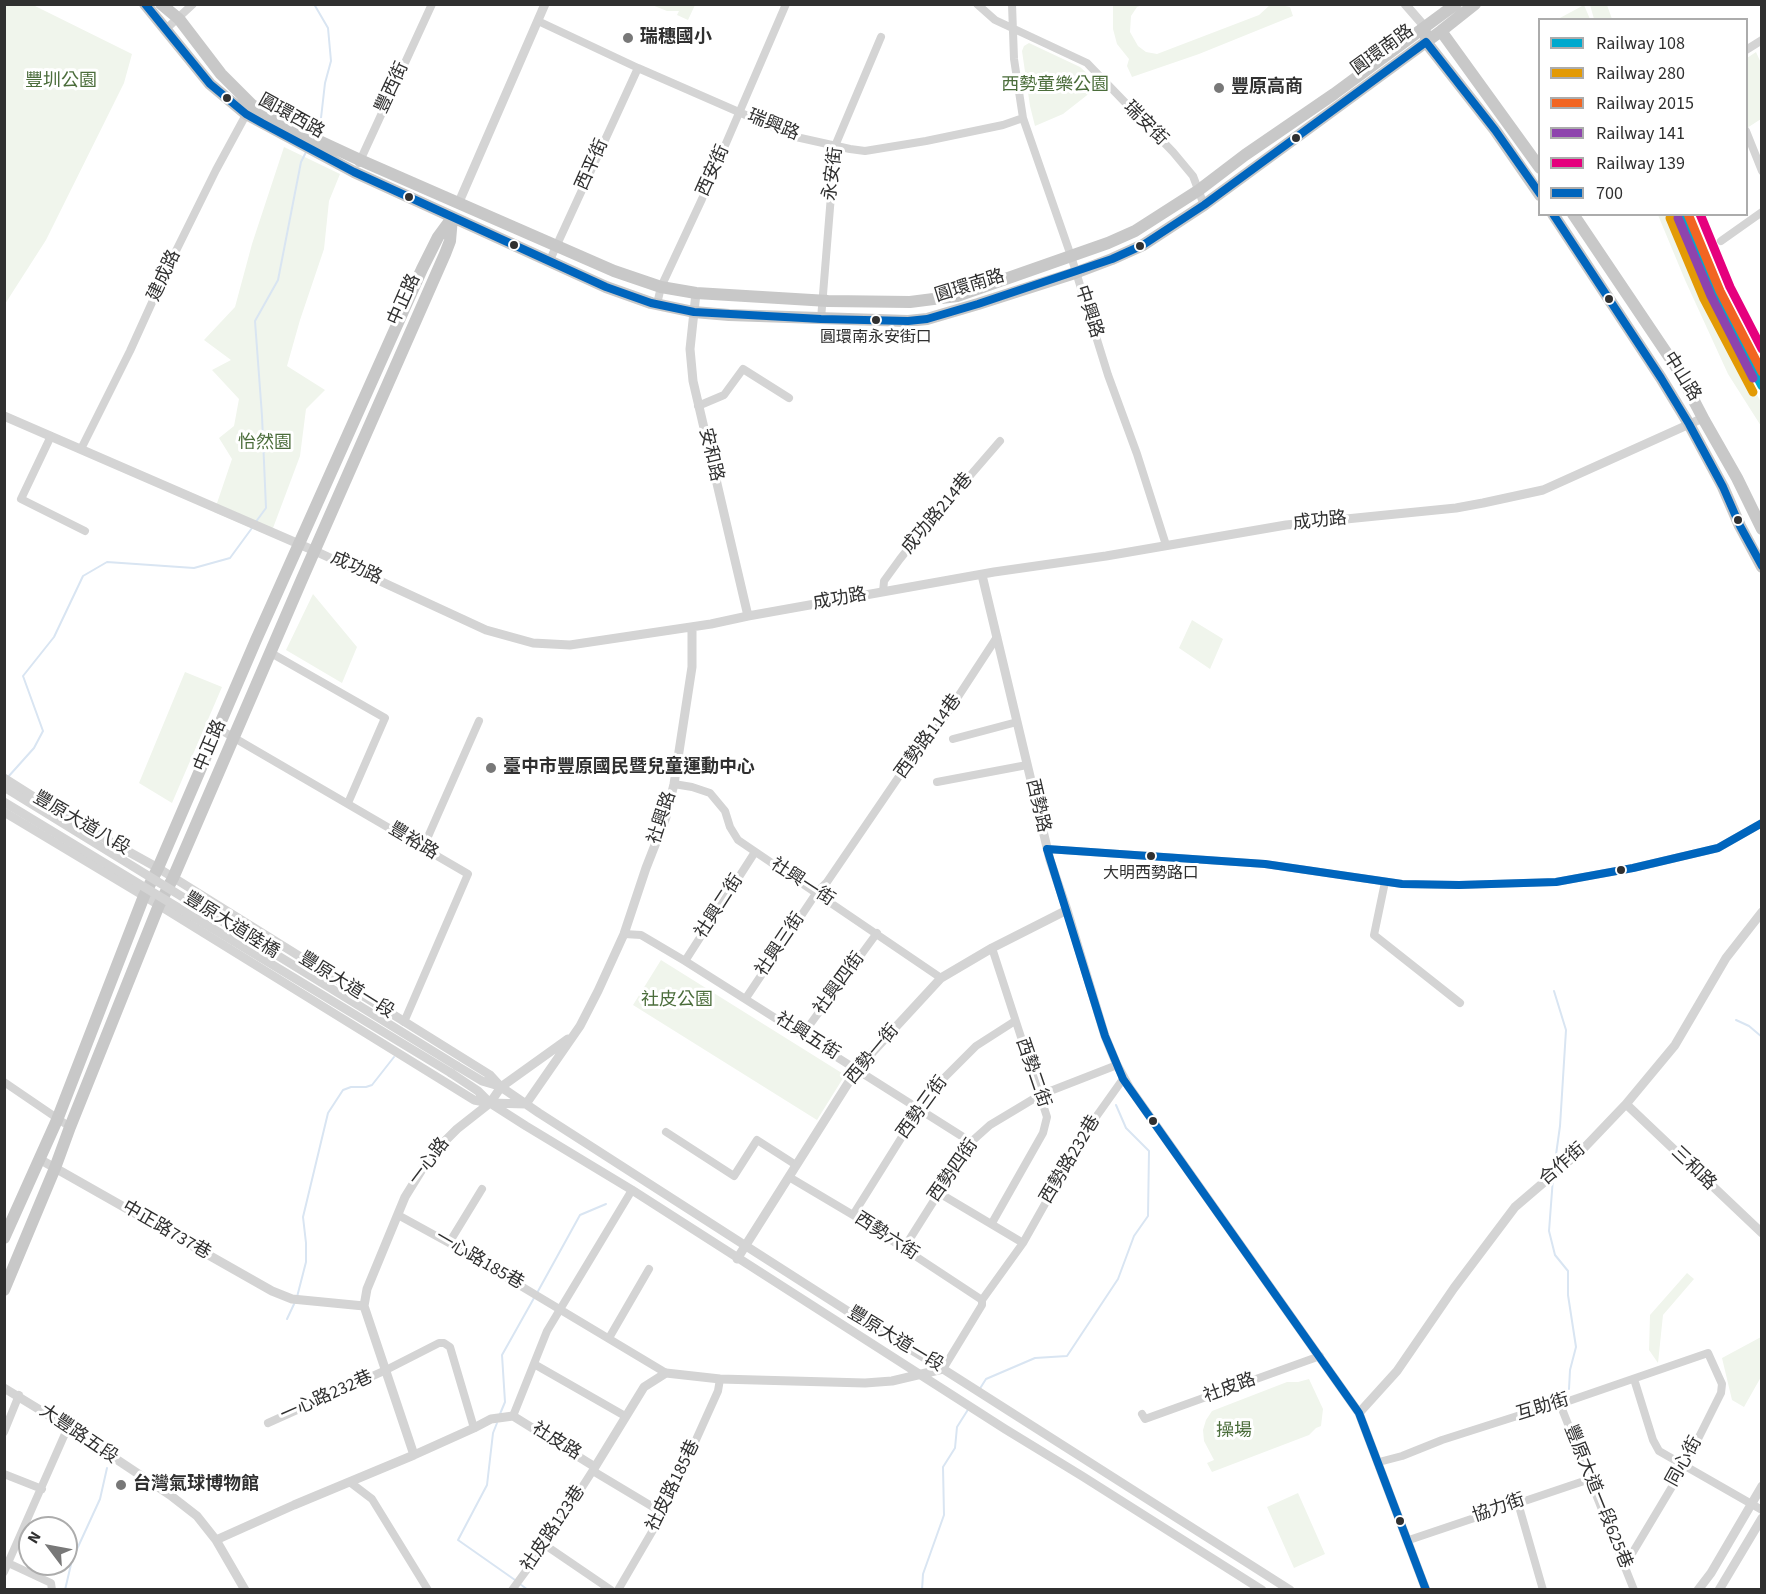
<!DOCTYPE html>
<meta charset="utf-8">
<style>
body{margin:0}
#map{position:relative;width:1766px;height:1594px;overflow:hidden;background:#fff;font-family:"Source Sans 3",sans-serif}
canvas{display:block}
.frame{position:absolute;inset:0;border:6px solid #303030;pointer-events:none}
.legend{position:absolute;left:1538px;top:18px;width:210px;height:198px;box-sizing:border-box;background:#fff;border:2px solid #acacac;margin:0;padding:8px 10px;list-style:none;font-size:18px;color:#303030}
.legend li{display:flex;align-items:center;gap:12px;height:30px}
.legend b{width:30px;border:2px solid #acacac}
.north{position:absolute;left:18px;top:1516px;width:60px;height:60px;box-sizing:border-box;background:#fff;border:2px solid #acacac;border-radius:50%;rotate:302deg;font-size:16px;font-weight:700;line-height:24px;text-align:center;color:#303030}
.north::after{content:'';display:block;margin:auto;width:21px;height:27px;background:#787878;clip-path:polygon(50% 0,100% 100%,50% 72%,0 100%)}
</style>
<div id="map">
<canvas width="1766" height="1594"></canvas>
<div class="frame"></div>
<ul class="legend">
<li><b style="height:8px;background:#00a9ce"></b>Railway 108</li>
<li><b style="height:8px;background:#e39a05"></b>Railway 280</li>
<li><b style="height:8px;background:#f26522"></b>Railway 2015</li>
<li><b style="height:8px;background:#8e44ad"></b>Railway 141</li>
<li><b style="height:8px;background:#e5007d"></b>Railway 139</li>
<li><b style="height:8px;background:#0065bd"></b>700</li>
</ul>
<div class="north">N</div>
</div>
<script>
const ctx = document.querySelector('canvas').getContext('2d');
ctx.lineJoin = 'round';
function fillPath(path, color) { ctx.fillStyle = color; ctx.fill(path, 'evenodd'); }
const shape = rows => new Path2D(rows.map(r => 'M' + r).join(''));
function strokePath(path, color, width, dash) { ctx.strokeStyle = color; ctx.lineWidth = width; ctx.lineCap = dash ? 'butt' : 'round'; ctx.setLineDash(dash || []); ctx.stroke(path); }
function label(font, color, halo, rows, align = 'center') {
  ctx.font = font + ' "Source Sans 3","Noto Sans TC",sans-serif'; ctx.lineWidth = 6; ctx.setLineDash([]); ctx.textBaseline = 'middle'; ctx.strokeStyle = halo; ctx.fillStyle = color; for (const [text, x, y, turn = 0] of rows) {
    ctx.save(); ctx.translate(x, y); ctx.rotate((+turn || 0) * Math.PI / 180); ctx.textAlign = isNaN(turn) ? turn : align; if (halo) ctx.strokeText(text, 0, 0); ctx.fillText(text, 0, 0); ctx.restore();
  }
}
const green = shape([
 [5,4,33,5,132,54,124,83,46,240,5,304],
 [1113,4,1142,5,1137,7,1131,16,1130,32,1138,46,1146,52,1157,54,1259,15,1270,5,1285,5,1285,6,1290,7,1293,16,1199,54,1132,77,1127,66,1129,59,1117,44,1113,29],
 [652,5,695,5,688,20,677,15,679,11,667,11],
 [1584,5,1590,19,1558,19],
 [1590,5,1607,5,1612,19,1594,19],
 [1029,43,1080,67,1100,85,1063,114,1035,126,1030,106,1022,51,1024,46],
 [1756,52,1761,63,1761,119,1747,128,1747,58],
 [284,147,340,174,329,201,324,249,300,320,287,366,325,390,306,409,300,456,270,536,214,512,232,459,219,438,234,426,239,399,212,370,231,360,204,340,235,307,252,244],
 [1658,215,1673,215,1706,295,1734,353,1761,402,1761,426,1728,374,1685,280],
 [313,594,357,647,342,683,286,650],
 [1192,620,1223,639,1210,669,1179,648],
 [185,672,222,687,172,803,139,783],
 [661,960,845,1075,817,1120,633,1005],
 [1687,1273,1694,1279,1663,1315,1658,1363,1649,1350,1650,1315],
 [1761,1337,1761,1377,1744,1407,1732,1400,1722,1358],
 [1309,1379,1323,1409,1321,1426,1316,1428,1309,1435,1212,1472,1207,1463,1214,1460,1204,1441,1203,1430,1206,1420,1212,1411,1287,1382,1298,1382],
 [1298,1493,1325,1554,1294,1568,1267,1507]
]);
const stream = shape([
 [314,4,328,28,331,61,325,83,321,118,314,133],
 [255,523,266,508,262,416,255,321,278,280,301,162,306,152],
 [8,777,34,748,43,731,23,676,54,637,83,576,107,562,194,568,230,558,252,528],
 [1554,991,1566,1030,1560,1126,1554,1169],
 [1736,1020,1749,1026,1762,1037],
 [1553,1178,1549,1231,1555,1255,1568,1271,1568,1295,1576,1347,1570,1370,1569,1389],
 [537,1293,580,1215,606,1204],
 [297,1297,306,1262,306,1243,303,1217,328,1113,343,1090,351,1087,366,1087,372,1085,394,1057],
 [287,1319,295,1302],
 [979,1390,986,1379,1035,1358,1067,1356,1118,1279,1134,1236,1148,1216,1149,1151,1126,1128,1116,1105],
 [500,1414,505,1402,502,1355,534,1298],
 [497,1423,493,1433,487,1485,458,1540,515,1580],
 [520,1584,528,1590],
 [65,1590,72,1560,100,1499,107,1468],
 [922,1590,923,1574,944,1515,943,1467,955,1448,957,1427,969,1408]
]);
const minor = shape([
 [977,4,995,20,1087,63,1173,152,1193,176,1204,205],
 [1012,4,1014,59,1023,118,1071,256,1108,375,1137,454,1166,545],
 [538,21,638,68,796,137,850,149,865,151,926,141,1003,125,1023,118],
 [166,29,193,4],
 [1746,50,1762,40],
 [1746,131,1762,171],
 [359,163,432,4],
 [1721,241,1762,212],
 [549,262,638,68],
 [657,304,661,287,702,199,786,4],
 [821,319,835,146,881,37],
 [698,406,724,395,743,369,789,398],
 [51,436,21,499,85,531],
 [81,449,130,351,169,265,216,170,248,111],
 [883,592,884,581,900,559,923,530,1000,441],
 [271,653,385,718,348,803],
 [219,729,468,874,404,1022],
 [953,739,1017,722],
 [937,782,1027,765],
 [674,784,692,787,710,793,725,811,730,827,738,840,941,978],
 [423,848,479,721],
 [1047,849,1265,864,1402,884,1459,885,1556,882,1633,868,1718,848,1762,823],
 [1385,882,1374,935,1460,1003],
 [624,934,641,935,685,961,971,1142],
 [685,961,755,852],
 [746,998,817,892,827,882,900,775,933,735,997,637],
 [803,1034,877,933],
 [4,1082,70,1127],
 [666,1132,734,1176,757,1140,796,1165],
 [789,1177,853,1215,982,1300],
 [939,1193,1023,1243],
 [398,1215,449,1243,666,1373],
 [853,1215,920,1108,935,1087,976,1046,1015,1021],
 [992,1223,1043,1133,1047,1117,992,948],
 [449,1243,482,1189],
 [904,1248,971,1142,990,1125,1040,1095,1117,1065],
 [609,1338,649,1269],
 [534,1364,625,1416],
 [943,1369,982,1305,982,1300,1023,1243,1086,1131,1123,1079],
 [1634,1379,1653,1440,1659,1451,1762,1510],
 [1560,1404,1634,1590],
 [1142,1414,1145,1419,1320,1356],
 [513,1416,547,1331,632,1190],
 [268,1423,386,1370,439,1343,444,1343,450,1347,474,1428],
 [4,1432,19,1395],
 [1379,1462,1402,1456,1442,1440,1536,1410,1560,1404,1708,1353,1722,1384,1721,1393,1685,1465,1624,1567],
 [593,1471,663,1513],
 [4,1474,42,1489],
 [351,1483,372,1499,428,1590],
 [1518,1503,1543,1590],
 [1409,1540,1590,1479],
 [545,1545,611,1590],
 [6,1562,51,1583,52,1590],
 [4,1572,68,1427],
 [512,1590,545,1545,595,1467],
 [618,1590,663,1513,718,1391,720,1379]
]);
const tertiary = shape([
 [1405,4,1425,27],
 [459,202,545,4],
 [696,293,690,349,693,381,748,616],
 [4,416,315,551,486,630,533,643,570,645,711,624,748,616,994,572,1106,556,1286,525,1456,508,1483,503,1543,490,1703,418],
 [982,575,1050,860,1067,910,1105,1036,1117,1065,1129,1087,1359,1413,1426,1590],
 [4,778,64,816,158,868,490,1075,501,1087,539,1113,746,1246,860,1319,943,1369,1290,1590],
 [4,812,144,896,474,1100,490,1103,526,1104,580,1026,598,991,624,934,646,868,666,817,674,784,692,667,692,627],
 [457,1066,482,1081,499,1086],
 [451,1073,478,1091,490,1103,526,1126,632,1190,1005,1429,1082,1476,1262,1590],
 [1626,1104,1762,1233],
 [41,1160,272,1291,292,1299,364,1306],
 [737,1259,857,1069,941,978,992,948,1067,910],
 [4,1388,68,1427,170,1495,197,1516,216,1540,245,1590],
 [1359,1413,1397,1371,1454,1288,1515,1207,1584,1148,1626,1104,1675,1045,1726,958,1762,912],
 [414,1455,364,1306,367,1289,405,1197,431,1155,457,1129,490,1103,501,1087,568,1039],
 [216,1540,294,1505,414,1455,474,1428,491,1419,513,1416,595,1467,644,1387,666,1373,720,1379,865,1383,892,1381,943,1369],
 [1698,1590,1711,1573,1762,1486],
 [1719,1590,1762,1518]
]);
const primary = shape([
 [145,4,210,84,246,114,354,172,606,287,651,303,694,312,729,315,908,321,927,319,978,304,1075,273,1112,259,1143,245,1204,205,1441,31,1475,4],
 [161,4,179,19,221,74,252,105,265,112,291,128,360,160,614,271,661,287,696,293,828,301,910,302,957,296,1108,243,1135,231,1199,190,1245,155,1334,94,1456,4],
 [1441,31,1540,168],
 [1426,34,1426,42,1495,130,1540,195],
 [1553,214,1661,378,1689,424,1723,487,1740,526,1762,567],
 [1573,214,1678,370,1704,420,1737,478,1762,529],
 [4,1238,57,1120,144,896,158,868,256,640,422,269,438,237,452,218],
 [4,1290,55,1168,70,1127,159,905,173,878,302,579,445,254,450,241,452,218]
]);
const tertiaryBridge = shape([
 [4,787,457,1066],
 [4,802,451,1073]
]);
const bus1 = shape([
 [145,4,210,84,246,114,262,123,354,172,606,287,651,303,694,312,821,319,908,321,927,319,978,304,1112,259,1143,245,1204,205,1426,42,1495,130,1540,194],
 [1553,214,1661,378,1689,424,1723,487,1740,526,1762,566],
 [1047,849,1105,1036,1123,1079,1359,1413,1426,1590],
 [1047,849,1265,864,1402,884,1459,885,1556,882,1633,868,1718,848,1762,823]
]);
const rail1 = shape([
 [1680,214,1713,294,1762,386]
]);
const rail2 = shape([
 [1670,218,1704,299,1753,392]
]);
const rail3 = shape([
 [1688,214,1720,291,1762,372]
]);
const rail4 = shape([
 [1678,218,1711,296,1753,378]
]);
const rail5 = shape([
 [1700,214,1730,287,1762,349]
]);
const markers = [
 [628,38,6,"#787878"],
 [1219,88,6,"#787878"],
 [227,98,5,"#303030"],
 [1296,138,5,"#303030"],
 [409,197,5,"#303030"],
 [514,245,5,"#303030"],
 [1140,246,5,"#303030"],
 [1609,299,5,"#303030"],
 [876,320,5,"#303030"],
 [1738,520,5,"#303030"],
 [491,768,6,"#787878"],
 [1151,856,5,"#303030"],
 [1621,870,5,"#303030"],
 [1153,1121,5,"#303030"],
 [121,1485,6,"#787878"],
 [1400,1521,5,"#303030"]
];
const busNames = [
 ["圓環南永安街口",876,338],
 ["大明西勢路口",1151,874]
];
const poiNames = [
 ["瑞穗國小",640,38],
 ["豐原高商",1231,88],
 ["臺中市豐原國民暨兒童運動中心",503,768],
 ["台灣氣球博物館",133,1485]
];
const streetNames = [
 ["圓環南路",1383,51,-36],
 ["豐西街",393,88,-65],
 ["圓環西路",291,117,29],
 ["瑞安街",1145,124,45],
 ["瑞興路",773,126,22],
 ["西平街",593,165,-66],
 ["西安街",714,171,-66],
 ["永安街",834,174,-83],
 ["建成路",165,276,-65],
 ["圓環南路",970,287,-17],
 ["中正路",405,300,-66],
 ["中興路",1088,312,72],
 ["中山路",1681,377,58],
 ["安和路",710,455,77],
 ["成功路214巷",938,514,-50],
 ["成功路",1320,522,-6],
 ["成功路",356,569,24],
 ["成功路",840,600,-10],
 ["西勢路114巷",929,737,-54],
 ["中正路",211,746,-67],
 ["西勢路",1037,806,77],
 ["社興路",663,818,-72],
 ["豐原大道八段",81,824,30],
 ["豐裕路",413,842,31],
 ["社興一街",802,883,33],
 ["社興二街",720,907,-57],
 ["豐原大道陸橋",231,926,32],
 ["社興三街",781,945,-56],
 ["社興四街",840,984,-54],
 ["豐原大道一段",346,986,32],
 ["社興五街",807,1037,32],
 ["西勢一街",873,1055,-50],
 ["西勢二街",1032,1073,71],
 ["西勢三街",923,1108,-54],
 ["西勢路232巷",1071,1160,-59],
 ["一心路",430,1162,-53],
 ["合作街",1563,1165,-41],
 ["三和路",1693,1169,44],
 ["西勢四街",954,1171,-55],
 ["中正路737巷",166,1231,30],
 ["西勢六街",886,1237,33],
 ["一心路185巷",479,1261,30],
 ["豐原大道一段",895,1340,31],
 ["社皮路",1230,1389,-20],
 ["一心路232巷",327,1397,-24],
 ["互助街",1543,1408,-17],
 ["大豐路五段",78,1435,34],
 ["社皮路",556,1442,32],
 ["同心街",1685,1462,-61],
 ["社皮路185巷",674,1486,-64],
 ["豐原大道一段625巷",1597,1497,68],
 ["協力街",1499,1509,-19],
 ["社皮路123巷",554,1529,-56]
];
const parkNames = [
 ["豐圳公園",61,82],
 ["西勢童樂公園",1055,86],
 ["怡然園",265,444],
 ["社皮公園",677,1001],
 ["操場",1234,1432]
];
fillPath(green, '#f0f5ec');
strokePath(stream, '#d9e5f2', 2);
strokePath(minor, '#d4d4d4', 8);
strokePath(tertiary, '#d4d4d4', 9);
strokePath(primary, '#c8c8c8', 12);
strokePath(tertiaryBridge, '#d4d4d4', 9);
strokePath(bus1, '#0065bd', 8);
strokePath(rail1, '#00a9ce', 9);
strokePath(rail2, '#e39a05', 9);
strokePath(rail3, '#f26522', 9);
strokePath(rail4, '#8e44ad', 9);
strokePath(rail5, '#e5007d', 9);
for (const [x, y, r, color] of markers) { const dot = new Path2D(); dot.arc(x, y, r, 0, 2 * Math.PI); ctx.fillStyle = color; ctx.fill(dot); strokePath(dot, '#fff', 2); }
label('16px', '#303030', '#fff', busNames);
label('bold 18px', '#303030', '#fff', poiNames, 'left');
label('18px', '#303030', '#fff', streetNames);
label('18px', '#4b6d3b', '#fff', parkNames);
</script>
